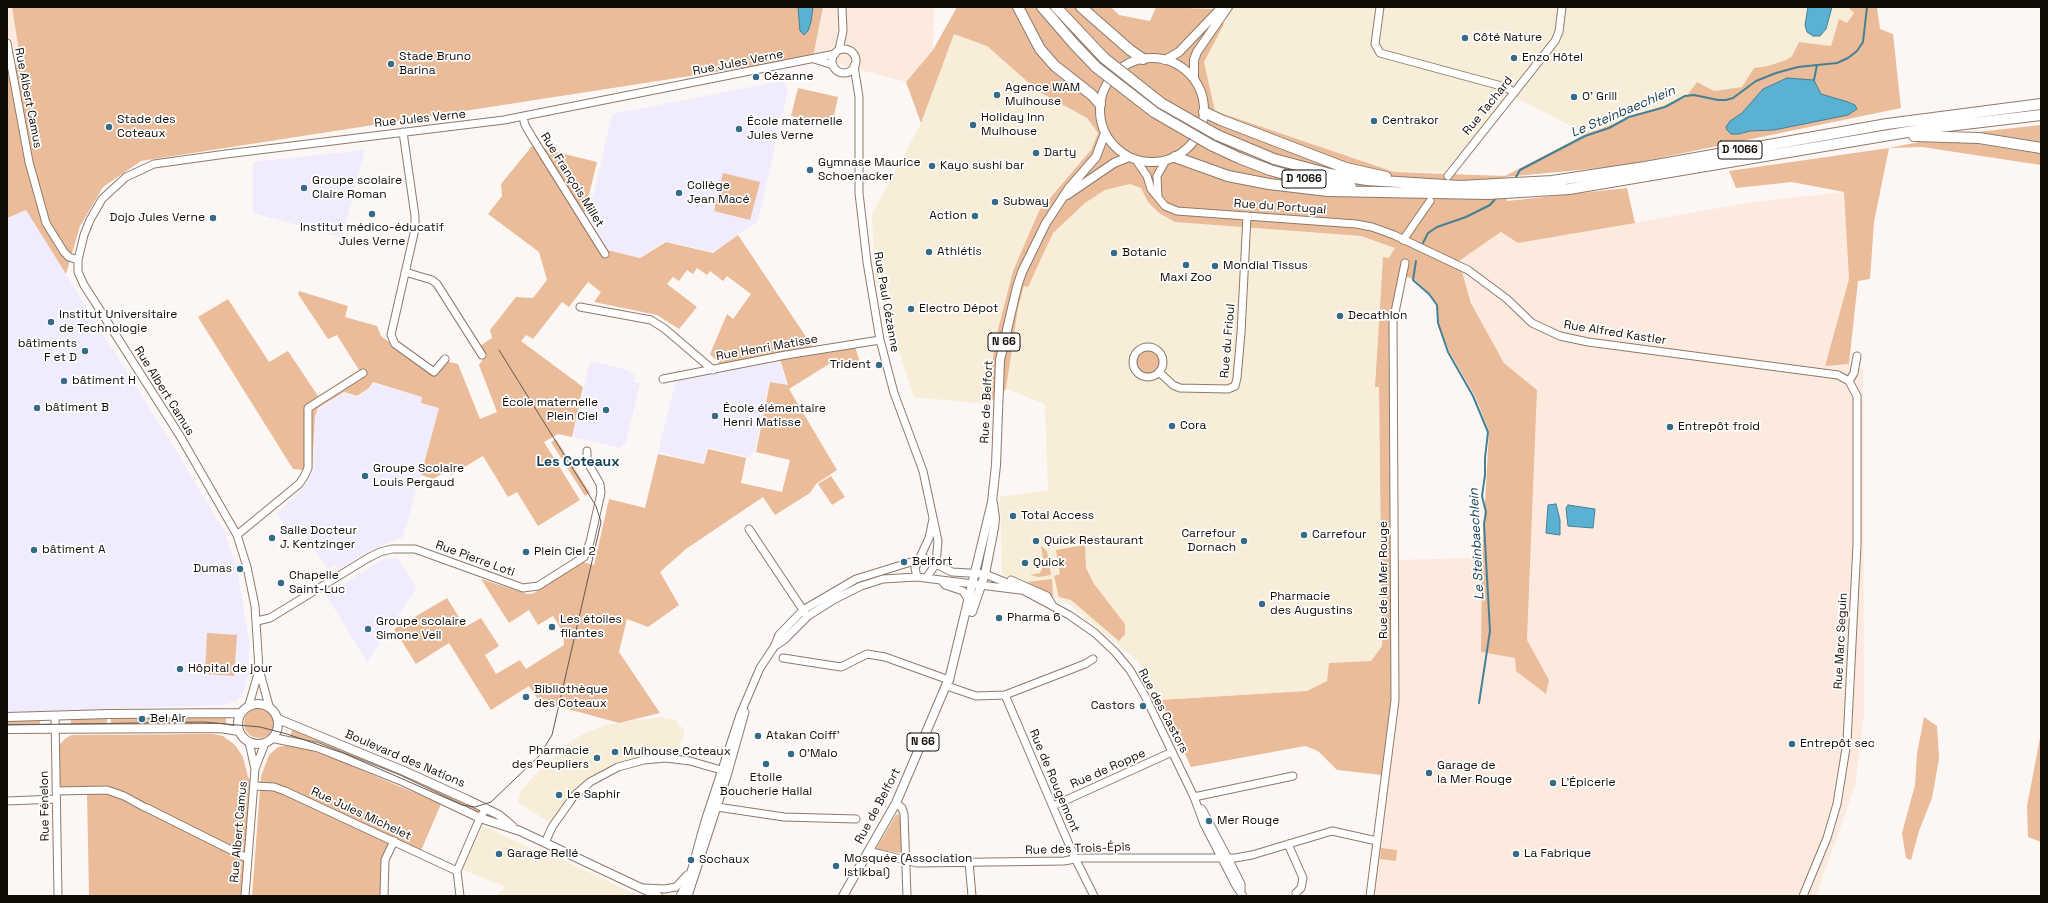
<!DOCTYPE html>
<meta charset="utf-8">
<style>
body{margin:0}
#map{position:relative;width:2048px;height:903px;overflow:hidden;background:#fcf7f4;font-family:"Space Grotesk",sans-serif}
canvas{display:block}
.frame{position:absolute;inset:0;border:8px solid #120c07;pointer-events:none}
</style>
<div id="map">
<canvas width="2048" height="903"></canvas>
<div class="frame"></div>
</div>
<script>
const ctx = document.querySelector('canvas').getContext('2d');
ctx.lineJoin = 'round';
function fillPath(path, color) { ctx.fillStyle = color; ctx.fill(path, 'evenodd'); }
const shape = rows => new Path2D(rows.map(r => 'M' + r).join(''));
function strokePath(path, color, width, dash) { ctx.strokeStyle = color; ctx.lineWidth = width; ctx.lineCap = dash ? 'butt' : 'round'; ctx.setLineDash(dash || []); ctx.stroke(path); }
function label(font, color, halo, rows, align = 'center') {
  ctx.font = font + ' "Space Grotesk",sans-serif'; ctx.lineWidth = 3.5; ctx.setLineDash([]); ctx.textBaseline = 'middle'; ctx.strokeStyle = halo; ctx.fillStyle = color; for (const [text, x, y, turn = 0] of rows) {
    ctx.save(); ctx.translate(x, y); ctx.rotate((+turn || 0) * Math.PI / 180); ctx.textAlign = isNaN(turn) ? turn : align; if (halo) ctx.strokeText(text, 0, 0); ctx.fillText(text, 0, 0); ctx.restore();
  }
}
const commercial = shape([
 [1207,7,1848,7,1854,13,1847,24,1839,19,1831,46,1799,42,1792,56,1786,60,1768,66,1754,68,1742,87,1714,91,1697,82,1685,98,1586,134,1509,94,1445,172,1394,172,1215,111,1204,62,1224,24,1214,9],
 [953,33,987,46,1038,91,1087,118,1098,133,1091,150,1039,211,1013,271,995,341,987,404,914,397,875,278,872,214,921,123],
 [1130,184,1142,188,1148,202,1159,213,1175,222,1361,236,1396,248,1389,258,1383,257,1375,387,1379,387,1382,646,1371,661,1329,663,1327,681,1307,691,1160,700,1138,661,1069,604,1002,575,1000,497,1048,490,1045,404,1006,389,1018,308,1024,285,1028,286,1053,233,1085,203,1105,190],
 [659,717,675,720,685,731,677,756,640,758,576,790,550,823,518,802,520,792,535,775,570,742,583,734,605,725],
 [482,827,488,828,530,848,555,856,638,896,498,896,497,895,506,887,463,870]
]);
const built = shape([
 [7,7,12,7,21,64,7,67],
 [823,7,934,7,933,50,906,82,813,57],
 [1844,192,1849,279,1825,365,1849,364,1863,369,1864,714,1855,786,1816,896,1367,896,1391,701,1392,560,1482,558,1481,652,1516,658,1549,680,1527,640,1537,390,1504,363,1473,305,1459,261,1501,232,1518,243,1753,202]
]);
const education = shape([
 [782,81,788,88,782,116,779,117,777,122,780,123,758,221,713,252,665,241,640,257,607,250,593,225,593,215,589,214,612,114],
 [365,150,342,237,253,213,253,162],
 [26,210,178,454,225,533,237,568,249,640,249,672,244,691,237,701,223,705,7,712,7,218],
 [590,361,627,370,635,375,634,382,640,383,626,442,620,448,573,437],
 [780,361,787,385,769,381,755,451,748,457,707,447,703,463,658,452,676,380],
 [373,383,422,397,421,403,439,409,403,537,370,550,338,569,335,565,328,570,307,537,300,533,295,533,292,536,277,513,298,494,308,482,313,471,315,416,319,409,344,393,357,397,370,388],
 [397,558,417,587,367,662,326,595,384,559]
]);
const green = shape([
 [12,7,823,7,813,57,141,161,103,187,80,226,66,274,26,210,7,218,7,67,21,64],
 [957,7,1111,7,1119,15,1150,21,1156,7,1214,9,1224,24,1204,62,1215,111,1394,172,1505,176,1586,134,1685,98,1697,82,1714,91,1742,87,1754,68,1768,66,1786,60,1792,56,1799,42,1831,46,1839,19,1847,23,1854,13,1848,7,1877,7,1880,29,1893,34,1901,108,1621,166,1505,177,1507,201,1627,188,1635,223,1518,243,1501,232,1459,261,1471,303,1504,363,1537,390,1527,640,1549,680,1546,694,1516,671,1515,658,1481,652,1482,558,1489,431,1475,396,1449,351,1438,324,1438,305,1430,294,1414,279,1399,275,1390,323,1391,701,1382,775,1337,770,1318,751,1305,746,1191,767,1160,700,1307,691,1327,681,1329,663,1371,661,1382,646,1379,387,1375,387,1383,257,1389,258,1395,248,1361,236,1175,222,1159,213,1148,202,1141,188,1130,184,1105,190,1085,203,1053,233,1028,287,1024,286,1018,308,1006,389,987,404,995,341,1013,271,1039,211,1091,150,1098,133,1087,118,1038,91,987,46,954,34,921,123,906,82,933,50],
 [798,88,838,97,832,125,791,116],
 [2041,125,2041,142,1977,132],
 [1919,142,1972,143,2041,154,2041,165,1922,147,1889,148,1874,222,1870,279,1858,281,1849,364,1825,366,1849,279,1844,192,1792,182,1736,188,1729,171,1889,148],
 [532,146,597,162,584,215,607,250,640,258,666,242,713,253,738,235,817,353,855,347,860,362,846,370,837,359,789,389,837,470,816,484,810,493,775,515,763,497,686,549,660,572,679,605,648,627,627,619,619,652,660,713,619,723,539,701,529,686,491,710,449,643,416,664,394,629,447,598,465,627,481,618,499,646,485,655,496,674,520,660,526,669,564,645,563,632,553,616,538,625,529,610,509,623,481,579,527,594,534,593,583,562,594,565,609,499,645,508,658,454,704,464,708,449,746,458,741,483,782,492,790,460,756,452,770,382,788,385,778,353,720,364,710,354,727,314,733,319,751,294,727,276,723,281,710,271,707,275,697,268,693,274,687,270,679,281,673,277,667,284,697,307,679,329,657,315,594,302,601,292,588,282,569,307,562,302,533,339,526,335,521,341,583,387,572,437,558,434,544,442,580,500,538,526,517,492,508,497,483,456,451,475,447,471,433,479,421,475,439,408,421,403,422,397,373,382,369,388,357,396,344,392,318,408,315,416,312,471,293,469,198,317,228,299,269,362,288,351,318,396,359,370,337,335,328,339,298,294,299,291,348,306,345,317,377,326,381,336,434,375,445,361,458,364,480,419,497,412,479,365,485,356,480,346,492,338,490,330,516,297,533,298,547,280,539,252,488,214,502,196,501,184],
 [723,173,760,182,750,220,714,211],
 '1137 362a11 11 0 1 1 22 0a11 11 0 1 1-22 0Z',
 [556,439,590,493,585,496,551,442],
 [831,476,845,497,832,505,818,484],
 [1085,545,1086,568,1094,584,1125,624,1125,634,1119,641,1071,600,1059,597,1054,576,1060,574,1056,550],
 [1041,546,1047,551,1051,575,1038,577,1030,575,1040,573,1044,565],
 [1052,579,1053,596,1027,582],
 [207,633,237,635,234,676,205,674],
 '244 723a15 15 0 1 1 30 0a15 15 0 1 1-30 0Z',
 [175,715,226,716,226,726,175,726],
 [107,716,107,727,71,727,71,718],
 [1924,717,1937,726,1939,759,1932,798,1919,831,1911,860,1906,858,1902,833,1915,785,1917,754],
 [40,718,40,728,7,728,7,719],
 [111,718,171,718,171,723,111,724],
 [293,728,367,757,482,809,480,814,289,738],
 [2041,733,2041,842,2028,837,2027,806],
 [213,734,223,736,235,745,243,757,248,777,254,786,245,896,89,896,87,790,56,791,55,749,66,738,72,735],
 [290,745,304,748,340,761,441,804,420,853,394,842,385,860,384,896,252,896,261,776,269,755,278,747],
 [898,814,901,818,904,854,876,849,896,815],
 [1381,848,1397,850,1396,861,1380,859]
]);
const water = shape([
 [798,7,813,7,811,22,808,31,804,35,800,31,798,7],
 [1808,7,1832,7,1826,29,1820,36,1813,36,1807,32,1805,25,1808,7],
 [1787,78,1814,80,1821,94,1848,102,1855,105,1857,109,1848,115,1774,130,1750,131,1739,134,1731,134,1727,130,1726,127,1730,121,1742,113,1763,89,1787,78],
 [1556,504,1560,520,1560,535,1546,533,1548,505,1556,504],
 [1568,505,1595,509,1593,528,1568,526,1566,508,1568,505]
]);
const stream = shape([
 [1814,80,1817,65],
 [1516,177,1520,170,1585,136,1609,128,1629,117,1665,107,1685,96,1694,95,1718,100,1726,100,1733,98,1756,81,1776,73,1798,67,1837,63,1848,58,1857,51,1863,42,1867,7],
 [1423,243,1428,233,1437,227,1466,217,1490,205,1496,198],
 [1416,261,1413,280,1429,294,1437,305,1438,323,1448,352,1473,396,1488,432,1485,458,1485,475,1482,496,1486,512,1484,524,1490,631,1479,703]
]);
const minor = shape([
 [1380,7,1375,44,1380,53,1505,87,1514,92],
 [7,43,29,162,46,223,64,252,69,257,78,260],
 '832 61a12 12 0 1 1 24 0a12 12 0 1 1-24 0Z',
 [839,50,843,31,842,7],
 [814,59,833,65],
 [854,66,859,97,859,193,867,262,880,340,894,393,923,471,938,541,936,564,926,578],
 [523,117,525,125,532,137,605,254],
 [403,132,415,216,415,229,391,335,395,344,434,372,445,359],
 [1136,160,1147,176,1151,189,1165,206,1177,211,1356,224,1372,227,1394,235,1468,270,1507,299,1532,323,1560,336,1588,342,1838,375,1849,381,1857,396,1857,545,1847,742,1837,804,1827,838,1803,896],
 [1448,176,1555,41,1559,32,1562,7],
 [1158,197,1157,176,1166,160],
 [1403,240,1430,201],
 [405,272,432,280,437,284,482,355],
 [580,307,651,320,665,329,713,370],
 '1133 362a15 15 0 1 1 30 0a15 15 0 1 1-30 0Z',
 [1159,372,1173,385,1180,388,1228,389,1235,386,1237,378,1241,333,1247,216],
 [663,379,786,355,880,340],
 [1849,381,1854,373,1857,356],
 [933,519,929,538,915,568,917,577,1020,590],
 [749,529,805,613],
 [237,535,299,484,304,477,308,468,308,408,363,373],
 [1011,580,1047,596,1053,606],
 [942,581,945,585,963,591,969,601],
 [257,621,270,618,368,558,380,552,392,549,415,549,523,588,538,586,584,557,590,542,601,493,600,484,587,461,587,451],
 [775,646,784,640,808,616,835,599,861,586,883,579,917,577],
 [783,658,841,667,867,654,885,657,949,680],
 [947,686,976,696,1005,695,1085,664,1093,659],
 [1005,695,1074,856,1094,896],
 [249,705,259,670],
 [269,706,259,669,255,606,247,567,237,535,180,436,84,285,78,272,78,260,84,235,90,220,102,199,126,177,154,164,226,154,504,120,835,54],
 [55,716,58,896],
 [249,742,255,769],
 [254,786,274,787,285,791,457,871],
 [56,791,107,790,124,796,144,807],
 [1194,797,1293,776],
 [7,801,56,799],
 [896,803,902,808,904,814,907,896],
 [1053,806,1172,752],
 [717,807,784,817,856,819],
 [147,808,247,858],
 [1202,809,1234,870,1241,884,1241,893],
 [545,843,552,827,574,796,590,782,618,767,644,760,666,758,690,761,728,772],
 [1288,844,1303,878,1301,888,1296,893],
 [868,851,917,863,1064,861,1080,858,1235,858,1252,855,1332,831,1377,841],
 [969,862,972,896],
 [644,888,665,889,676,887,687,875],
 [245,896,255,769,265,743],
 [384,896,385,860,394,841],
 [460,896,457,871,480,818,486,808],
 [680,896,689,879,705,821,740,715,760,668,774,647,779,635,803,610,856,579,924,558,952,572,985,574,1017,587,1069,615,1095,633,1115,652,1130,670,1145,696,1194,797,1204,824,1236,886,1243,896],
 [688,896,727,776,745,712],
 [1370,896,1395,700,1393,322,1405,263]
]);
const major = shape([
 '1100 110a52 52 0 1 1 104 0a52 52 0 1 1-104 0Z',
 [1165,60,1179,52,1222,7],
 [1194,79,1194,60,1197,52,1228,7],
 [1067,195,1114,163,1129,157],
 [972,612,985,574,994,528,995,518,993,503],
 [949,680,992,502,996,465,1000,360,1017,287,1022,272,1046,223,1069,188,1096,157,1105,133],
 '238 724a20 20 0 1 1 40 0a20 20 0 1 1-40 0Z',
 [7,717,109,714,241,713],
 [278,719,404,771,468,800,499,815,512,826],
 [7,729,220,728,239,731],
 [273,738,317,747,400,780,480,818,520,831,658,896],
 [843,896,896,803,950,676]
]);
const highway = shape([
 [1018,7,1040,49,1055,66,1092,95,1100,104],
 [1042,7,1074,44,1096,67],
 [1056,7,1104,58],
 [1081,7,1130,50,1143,59],
 [1204,112,1221,120,1346,168,1386,177],
 [1217,135,1274,159,1330,174,1367,180,1460,186,1552,181,1645,167,1887,124,2041,104],
 [1914,136,1979,138,2041,148],
 [1211,145,1239,158,1270,170,1303,179,1351,187],
 [1175,157,1228,176,1269,184,1328,191,1488,194,1569,189,1931,128,2041,115]
]);
const tram = shape([
 [7,725,204,722,260,727,287,734,343,753,462,805,475,807,491,802,539,756,552,735,601,522,596,506,499,350]
]);
const highwayBridge = shape([
 [1104,58,1161,103,1217,135],
 [1096,67,1154,112,1211,145]
]);
const markers = [
 [1465,38,4,"#366b87"],
 [1514,58,4,"#366b87"],
 [391,64,4,"#366b87"],
 [756,77,4,"#366b87"],
 [997,95,4,"#366b87"],
 [1574,97,4,"#366b87"],
 [1374,121,4,"#366b87"],
 [973,125,4,"#366b87"],
 [109,127,4,"#366b87"],
 [739,129,4,"#366b87"],
 [1036,153,4,"#366b87"],
 [932,166,4,"#366b87"],
 [810,170,4,"#366b87"],
 [304,188,4,"#366b87"],
 [679,193,4,"#366b87"],
 [995,202,4,"#366b87"],
 [372,214,4,"#366b87"],
 [975,216,4,"#366b87"],
 [213,218,4,"#366b87"],
 [929,252,4,"#366b87"],
 [1114,253,4,"#366b87"],
 [1186,265,4,"#366b87"],
 [1215,266,4,"#366b87"],
 [911,309,4,"#366b87"],
 [1340,316,4,"#366b87"],
 [51,322,4,"#366b87"],
 [85,351,4,"#366b87"],
 [879,365,4,"#366b87"],
 [64,381,4,"#366b87"],
 [37,408,4,"#366b87"],
 [606,410,4,"#366b87"],
 [715,416,4,"#366b87"],
 [1172,426,4,"#366b87"],
 [1670,427,4,"#366b87"],
 [365,476,4,"#366b87"],
 [1013,516,4,"#366b87"],
 [1304,535,4,"#366b87"],
 [272,538,4,"#366b87"],
 [1036,541,4,"#366b87"],
 [1244,541,4,"#366b87"],
 [34,550,4,"#366b87"],
 [526,552,4,"#366b87"],
 [904,562,4,"#366b87"],
 [1025,563,4,"#366b87"],
 [240,569,4,"#366b87"],
 [281,583,4,"#366b87"],
 [1262,604,4,"#366b87"],
 [999,618,4,"#366b87"],
 [552,627,4,"#366b87"],
 [368,629,4,"#366b87"],
 [180,669,4,"#366b87"],
 [526,697,4,"#366b87"],
 [1143,706,4,"#366b87"],
 [142,719,4,"#366b87"],
 [758,736,4,"#366b87"],
 [1792,744,4,"#366b87"],
 [615,752,4,"#366b87"],
 [791,754,4,"#366b87"],
 [597,758,4,"#366b87"],
 [766,764,4,"#366b87"],
 [1429,773,4,"#366b87"],
 [1553,783,4,"#366b87"],
 [559,795,4,"#366b87"],
 [1209,821,4,"#366b87"],
 [499,854,4,"#366b87"],
 [1516,854,4,"#366b87"],
 [691,860,4,"#366b87"],
 [836,866,4,"#366b87"]
];
const shields = [
 [1740,150,44],
 [1304,179,44],
 [1004,342,32],
 [923,742,32]
];
const shieldNames = [
 ["D 1066",1740,150],
 ["D 1066",1304,179],
 ["N 66",1004,342],
 ["N 66",923,742]
];
const poiNames = [
 ["Côté Nature",1473,38],
 ["Stade Bruno",399,57],
 ["Barina",399,71],
 ["Enzo Hôtel",1522,58],
 ["Cézanne",764,77],
 ["Agence WAM",1005,88],
 ["Mulhouse",1005,102],
 ["O' Grill",1582,97],
 ["Holiday Inn",981,118],
 ["Mulhouse",981,132],
 ["Stade des",117,120],
 ["Coteaux",117,134],
 ["Centrakor",1382,121],
 ["École maternelle",747,122],
 ["Jules Verne",747,136],
 ["Darty",1044,153],
 ["Gymnase Maurice",818,163],
 ["Schoenacker",818,177],
 ["Kayo sushi bar",940,166],
 ["Groupe scolaire",312,181],
 ["Claire Roman",312,195],
 ["Collège",687,186],
 ["Jean Macé",687,200],
 ["Subway",1003,202],
 ["Action",967,216,"right"],
 ["Dojo Jules Verne",205,218,"right"],
 ["Institut médico-éducatif",372,228,"center"],
 ["Jules Verne",372,242,"center"],
 ["Athlétis",937,252],
 ["Botanic",1122,253],
 ["Mondial Tissus",1223,266],
 ["Maxi Zoo",1186,278,"center"],
 ["Electro Dépot",919,309],
 ["Institut Universitaire",59,315],
 ["de Technologie",59,329],
 ["Decathlon",1348,316],
 ["bâtiments",77,344,"right"],
 ["F et D",77,358,"right"],
 ["Trident",871,365,"right"],
 ["bâtiment H",72,381],
 ["École maternelle",598,403,"right"],
 ["Plein Ciel",598,417,"right"],
 ["bâtiment B",45,408],
 ["École élémentaire",723,409],
 ["Henri Matisse",723,423],
 ["Cora",1180,426],
 ["Entrepôt froid",1678,427],
 ["Groupe Scolaire",373,469],
 ["Louis Pergaud",373,483],
 ["Total Access",1021,516],
 ["Salle Docteur",280,531],
 ["J. Kentzinger",280,545],
 ["Carrefour",1236,534,"right"],
 ["Dornach",1236,548,"right"],
 ["Carrefour",1312,535],
 ["Quick Restaurant",1044,541],
 ["bâtiment A",42,550],
 ["Plein Ciel 2",534,552],
 ["Belfort",912,562],
 ["Quick",1033,563],
 ["Dumas",232,569,"right"],
 ["Chapelle",289,576],
 ["Saint-Luc",289,590],
 ["Pharmacie",1270,597],
 ["des Augustins",1270,611],
 ["Pharma 6",1007,618],
 ["Les étoiles",560,620],
 ["filantes",560,634],
 ["Groupe scolaire",376,622],
 ["Simone Veil",376,636],
 ["Hôpital de jour",188,669],
 ["Bibliothèque",534,690],
 ["des Coteaux",534,704],
 ["Castors",1135,706,"right"],
 ["Bel Air",150,719],
 ["Atakan Coiff'",766,736],
 ["Entrepôt sec",1800,744],
 ["Pharmacie",589,751,"right"],
 ["des Peupliers",589,765,"right"],
 ["Mulhouse Coteaux",623,752],
 ["O'Malo",799,754],
 ["Garage de",1437,766],
 ["la Mer Rouge",1437,780],
 ["Etoile",766,778,"center"],
 ["Boucherie Hallal",766,792,"center"],
 ["L'Épicerie",1561,783],
 ["Le Saphir",567,795],
 ["Mer Rouge",1217,821],
 ["Garage Rellé",507,854],
 ["La Fabrique",1524,854],
 ["Mosquée (Association",844,859],
 ["Istikbal)",844,873],
 ["Sochaux",699,860]
];
const streetNames = [
 ["Rue Jules Verne",738,63,-11],
 ["Rue Albert Camus",28,98,79],
 ["Rue Tachard",1488,106,-51],
 ["Rue Jules Verne",420,119,-6],
 ["Rue François Millet",572,180,58],
 ["Rue du Portugal",1280,207,4],
 ["Rue Paul Cézanne",886,302,80],
 ["Rue Alfred Kastler",1615,333,9],
 ["Rue du Frioul",1228,341,-85],
 ["Rue Henri Matisse",767,348,-10],
 ["Rue Albert Camus",164,391,58],
 ["Rue de Belfort",987,402,-87],
 ["Rue Pierre Loti",475,559,20],
 ["Rue de la Mer Rouge",1384,580,-90],
 ["Rue Marc Seguin",1841,641,-87],
 ["Rue des Castors",1163,711,62],
 ["Boulevard des Nations",405,759,23],
 ["Rue de Roppe",1108,769,-24],
 ["Rue de Rougemont",1054,781,67],
 ["Rue Fénelon",45,806,-91],
 ["Rue de Belfort",878,806,-62],
 ["Rue Jules Michelet",361,814,25],
 ["Rue Albert Camus",239,832,-85],
 ["Rue des Trois-Épis",1078,849,-2]
];
const waterNames = [
 ["Le Steinbaechlein",1623,112,-23],
 ["Le Steinbaechlein",1477,544,-93]
];
const quarterNames = [
 ["Les Coteaux",578,462]
];
fillPath(commercial, '#f8edd8');
fillPath(built, '#fceade');
fillPath(education, '#f0ebfd');
fillPath(green, '#eabc99');
fillPath(water, '#5bb1d2');
strokePath(water, '#458095', 1);
strokePath(stream, '#458095', 2);
strokePath(minor, '#8d7a6b', 9);
strokePath(major, '#8d7a6b', 10);
strokePath(highway, '#8d7a6b', 12);
strokePath(minor, '#fff', 7);
strokePath(major, '#fff', 8);
strokePath(highway, '#fff', 10);
strokePath(tram, '#605b56', 1);
strokePath(highwayBridge, '#8d7a6b', 12, []);
strokePath(highwayBridge, '#fff', 10);
for (const [x, y, r, color] of markers) { const dot = new Path2D(); dot.arc(x, y, r, 0, 2 * Math.PI); ctx.fillStyle = color; ctx.fill(dot); strokePath(dot, '#fff', 1.5); }
for (const [x, y, w] of shields) { const box = new Path2D(); box.roundRect(x - w / 2, y - 9, w, 18, 3); ctx.fillStyle = '#fff'; ctx.fill(box); strokePath(box, '#120c07', 1); }
label('bold 11px', '#120c07', null, shieldNames);
label('12px', '#120c07', '#fff', poiNames, 'left');
label('12px', '#120c07', '#fff', streetNames);
label('italic 13px', '#143b49', '#fff', waterNames);
label('bold 14px', '#154156', '#fff', quarterNames);
</script>
